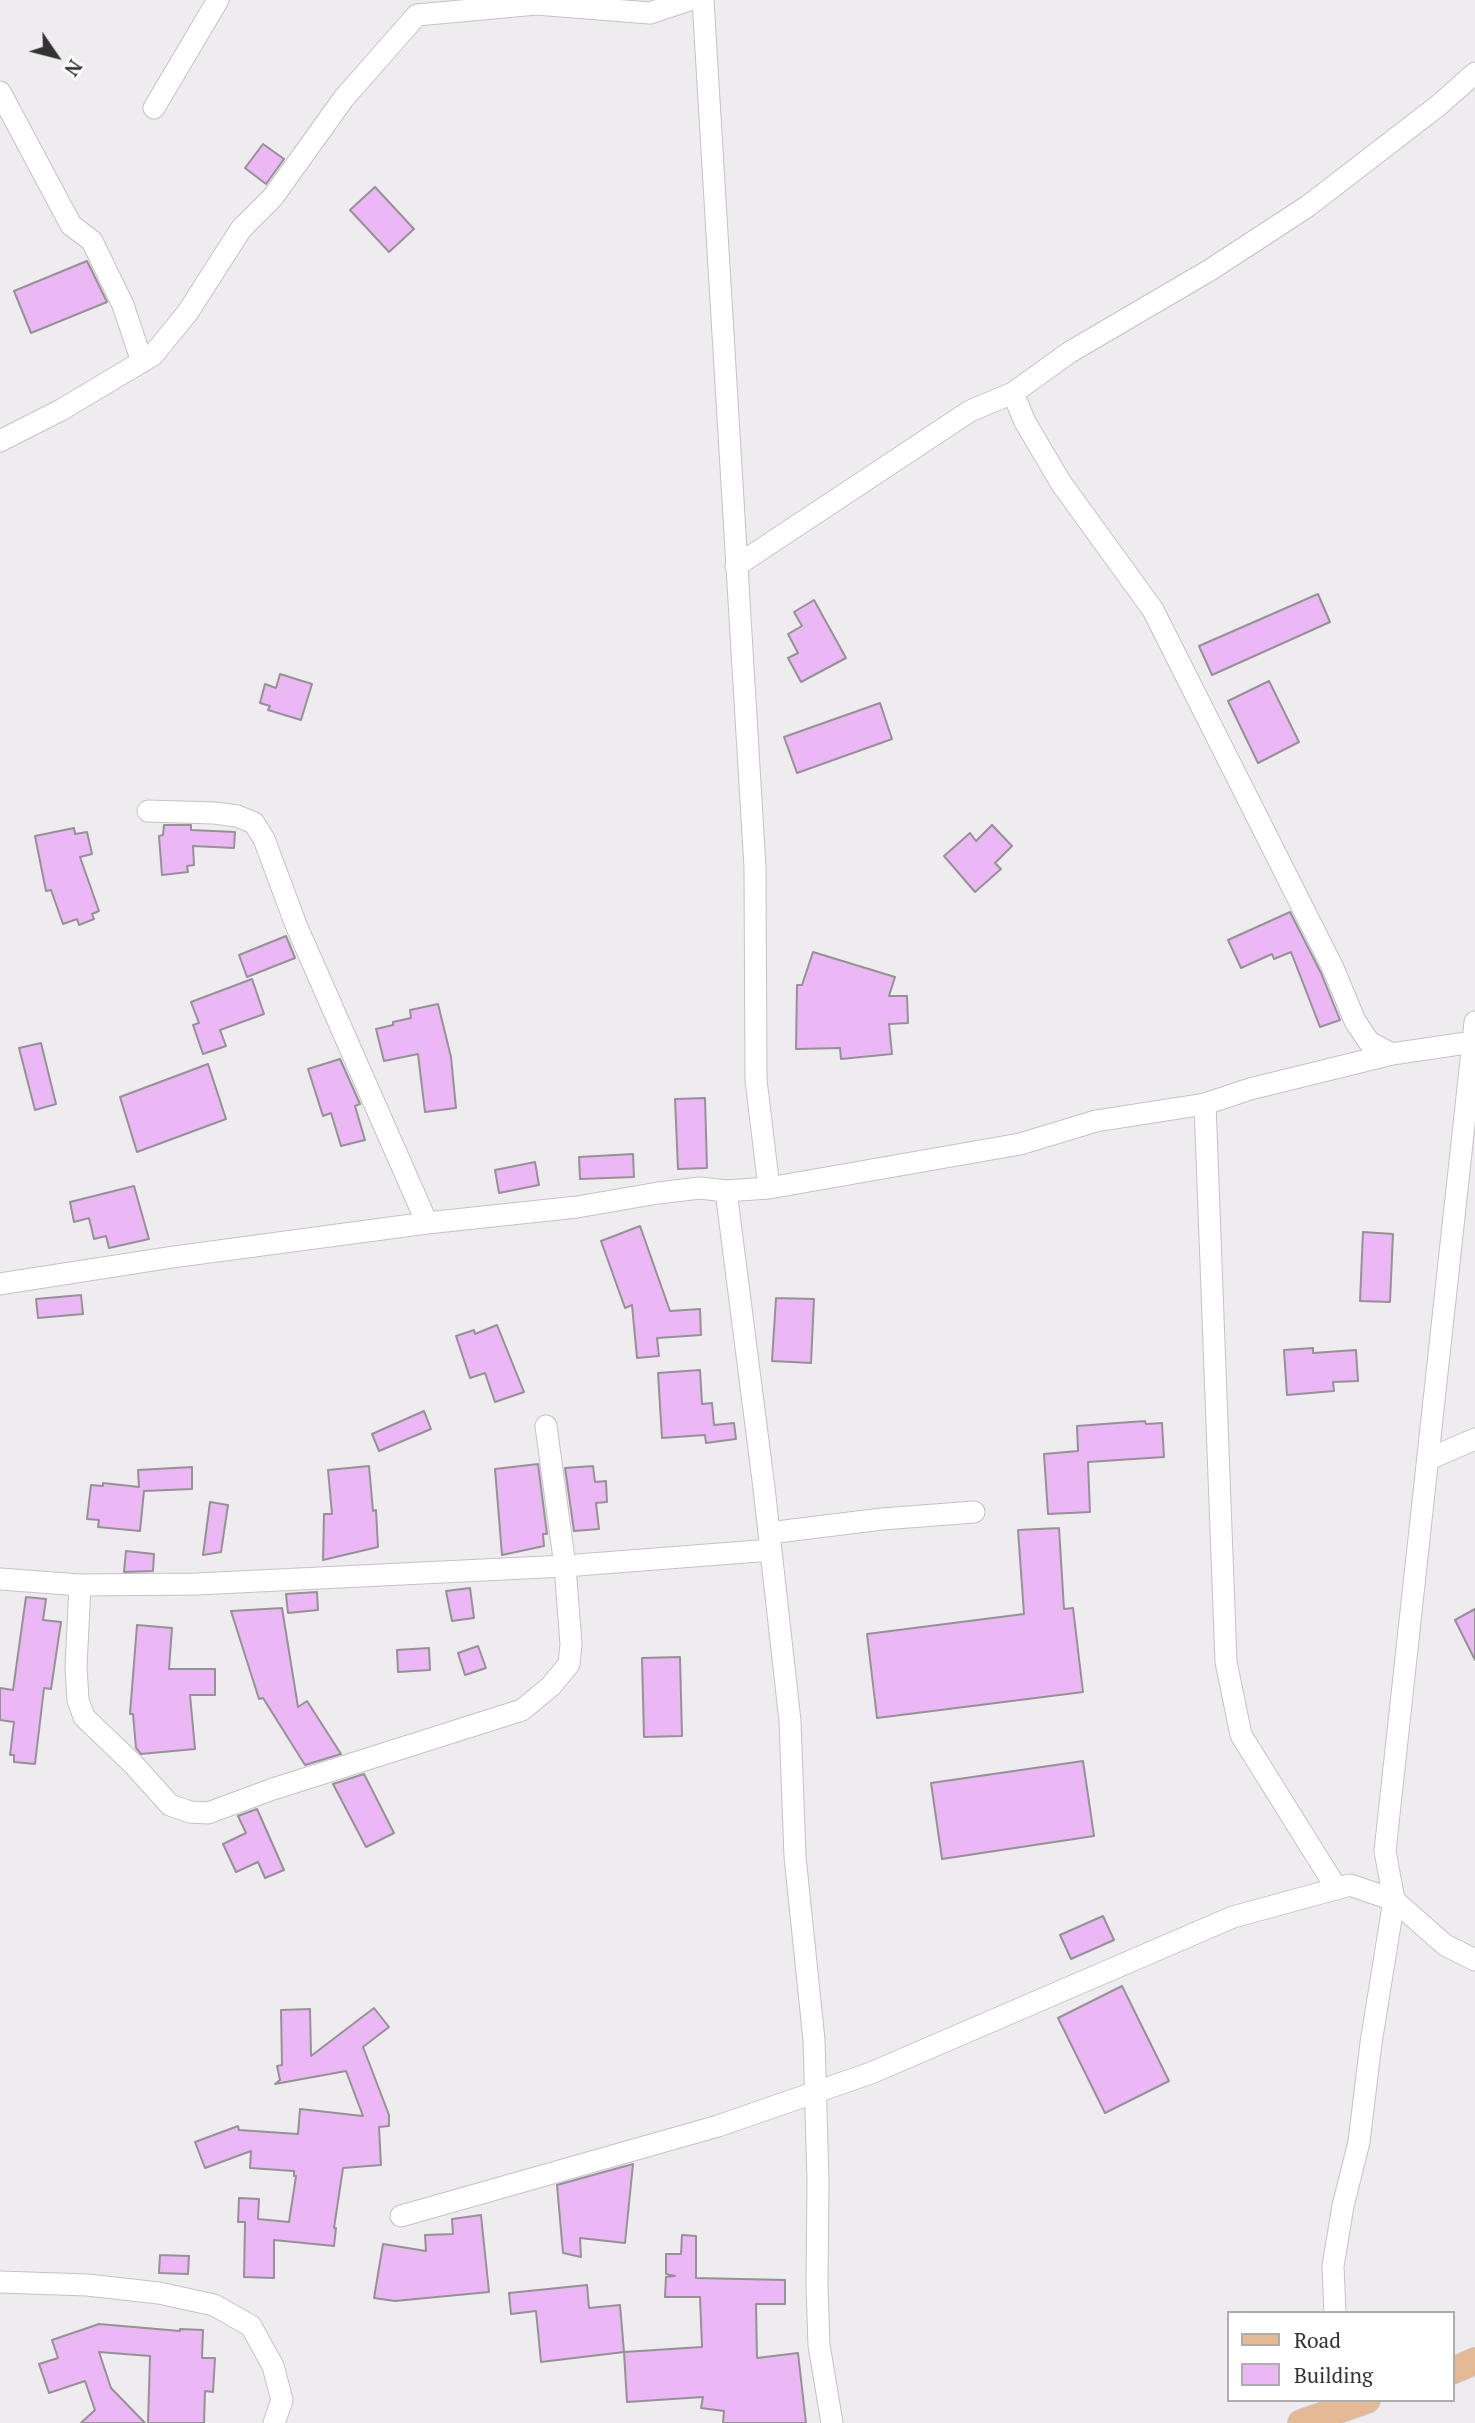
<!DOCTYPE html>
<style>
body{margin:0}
#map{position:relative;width:1475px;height:2423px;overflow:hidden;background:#efecef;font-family:"PT Serif",serif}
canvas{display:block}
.legend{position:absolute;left:1227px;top:2311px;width:228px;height:91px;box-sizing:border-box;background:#fff;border:2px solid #adadad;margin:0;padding:9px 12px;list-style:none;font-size:21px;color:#333233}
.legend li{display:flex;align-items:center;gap:14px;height:35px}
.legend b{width:35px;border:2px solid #adadad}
.north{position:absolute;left:21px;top:21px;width:70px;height:70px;-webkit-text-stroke:5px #fff;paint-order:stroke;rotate:125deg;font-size:19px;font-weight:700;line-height:28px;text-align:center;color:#333233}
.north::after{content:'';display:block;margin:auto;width:24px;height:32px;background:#333233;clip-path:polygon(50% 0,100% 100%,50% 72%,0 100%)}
</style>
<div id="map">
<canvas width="1475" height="2423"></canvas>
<ul class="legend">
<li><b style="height:9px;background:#e6b995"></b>Road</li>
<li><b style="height:19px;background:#ebb8f5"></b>Building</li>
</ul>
<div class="north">N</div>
</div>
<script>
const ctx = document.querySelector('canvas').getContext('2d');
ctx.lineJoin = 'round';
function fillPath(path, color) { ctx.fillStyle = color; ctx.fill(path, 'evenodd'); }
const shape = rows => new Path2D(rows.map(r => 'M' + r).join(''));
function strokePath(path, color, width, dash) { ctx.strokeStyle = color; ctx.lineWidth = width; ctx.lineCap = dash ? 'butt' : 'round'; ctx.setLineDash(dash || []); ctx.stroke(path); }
const building = shape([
 [263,144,284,159,266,184,245,168,263,144],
 [375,187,414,229,389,252,350,210,375,187],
 [87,261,107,302,31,333,14,291,87,261],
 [1318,594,1330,622,1212,675,1199,646,1318,594],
 [814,600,846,658,801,682,788,658,798,653,788,634,802,626,794,612,814,600],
 [280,674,312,684,301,720,268,710,270,706,260,703,265,684,276,688,280,674],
 [1269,681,1299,742,1258,763,1228,701,1269,681],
 [880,703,892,739,797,773,784,737,880,703],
 [164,825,191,825,191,830,235,832,234,848,193,846,194,865,187,866,188,872,162,875,159,836,163,835,164,825],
 [992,825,1012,846,995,863,1001,869,975,892,944,856,970,833,976,841,992,825],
 [74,828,75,834,87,832,92,854,80,857,99,911,92,914,94,919,79,925,77,919,63,924,51,890,46,891,35,836,74,828],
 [1290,912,1321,973,1340,1020,1320,1027,1291,952,1274,959,1272,954,1241,968,1228,940,1290,912],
 [286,936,295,958,247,977,239,955,286,936],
 [813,952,895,977,889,996,907,996,908,1023,889,1024,892,1054,841,1059,840,1048,796,1049,797,985,802,985,813,952],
 [252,979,264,1014,220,1030,226,1046,203,1054,193,1025,199,1023,191,1002,252,979],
 [438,1004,451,1057,456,1108,425,1112,418,1054,384,1061,376,1029,393,1025,393,1022,411,1018,410,1010,438,1004],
 [41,1043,56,1104,35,1110,19,1048,41,1043],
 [340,1059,360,1104,355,1106,365,1140,341,1146,331,1113,323,1116,308,1069,340,1059],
 [208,1064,226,1119,137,1152,120,1097,208,1064],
 [705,1098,707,1168,678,1169,675,1099,705,1098],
 [633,1154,634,1177,580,1179,579,1157,633,1154],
 [535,1162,539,1185,499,1193,495,1170,535,1162],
 [134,1186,149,1239,109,1248,106,1236,94,1239,89,1218,74,1222,70,1202,134,1186],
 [640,1226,670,1311,700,1309,701,1335,657,1338,659,1356,637,1358,632,1305,625,1308,601,1241,640,1226],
 [1363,1232,1393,1234,1390,1302,1360,1301,1363,1232],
 [81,1295,83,1314,38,1318,36,1299,81,1295],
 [776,1298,814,1299,811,1363,772,1361,776,1298],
 [497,1325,524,1392,495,1402,485,1373,470,1378,456,1336,474,1330,475,1334,497,1325],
 [1313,1348,1313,1353,1356,1350,1358,1381,1333,1382,1334,1391,1287,1395,1284,1350,1313,1348],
 [700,1370,702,1404,712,1403,714,1425,734,1423,736,1439,706,1443,705,1435,662,1438,658,1373,700,1370],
 [424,1411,431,1429,379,1451,372,1434,424,1411],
 [1145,1421,1146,1424,1162,1423,1164,1457,1088,1462,1090,1512,1048,1514,1044,1454,1078,1451,1077,1426,1145,1421],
 [538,1464,547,1534,543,1534,544,1546,502,1555,495,1469,538,1464],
 [369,1466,373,1511,376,1510,378,1547,323,1560,324,1514,332,1514,328,1470,369,1466],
 [593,1466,595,1482,606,1481,607,1502,596,1503,599,1529,574,1531,565,1468,593,1466],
 [192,1467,192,1489,144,1491,140,1531,98,1527,99,1520,87,1519,91,1485,103,1486,103,1483,139,1487,138,1470,192,1467],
 [210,1502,228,1505,221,1552,203,1555,210,1502],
 [1059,1528,1064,1609,1073,1608,1083,1692,877,1718,867,1634,1024,1614,1018,1530,1059,1528],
 [126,1551,154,1554,153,1571,124,1572,126,1551],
 [470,1588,474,1618,452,1621,446,1591,470,1588],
 [317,1592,318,1610,288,1613,286,1594,317,1592],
 [26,1597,46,1599,43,1620,61,1622,51,1689,44,1688,35,1764,14,1762,14,1755,10,1755,14,1722,0,1720,0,1688,13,1690,26,1597],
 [282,1608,298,1707,307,1701,341,1754,305,1765,263,1698,259,1699,231,1611,282,1608],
 [1475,1609,1475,1660,1455,1620,1475,1609],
 [137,1625,172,1628,169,1669,215,1669,215,1695,190,1695,195,1749,141,1754,136,1748,133,1714,130,1714,137,1625],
 [478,1646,486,1668,465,1675,458,1653,478,1646],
 [429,1648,430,1670,398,1672,397,1650,429,1648],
 [680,1657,682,1736,644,1737,642,1658,680,1657],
 [1083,1761,1094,1836,942,1859,931,1783,1083,1761],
 [364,1774,394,1833,366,1847,333,1784,364,1774],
 [257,1809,284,1870,265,1878,258,1862,236,1872,223,1844,246,1833,238,1816,257,1809],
 [1103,1916,1114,1940,1071,1959,1060,1935,1103,1916],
 [1122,1986,1169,2081,1105,2113,1058,2018,1122,1986],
 [374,2008,389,2027,363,2047,389,2115,389,2126,379,2127,381,2165,343,2168,334,2228,336,2228,334,2246,274,2240,274,2278,244,2277,245,2222,238,2222,239,2198,259,2199,258,2219,289,2222,296,2176,294,2176,294,2171,250,2168,251,2151,205,2168,195,2142,238,2126,239,2130,298,2134,300,2109,363,2116,346,2071,275,2084,280,2080,277,2066,282,2065,281,2010,310,2009,311,2056,374,2008],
 [633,2164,625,2243,580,2238,581,2257,563,2253,557,2185,633,2164],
 [481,2215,489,2292,395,2301,374,2298,383,2244,426,2251,425,2235,453,2234,452,2219,481,2215],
 [682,2235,696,2236,696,2278,785,2280,785,2304,756,2304,757,2358,798,2353,806,2423,723,2423,724,2411,701,2408,703,2397,627,2402,624,2352,702,2347,700,2297,665,2297,666,2277,675,2276,666,2274,666,2254,681,2254,682,2235],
 [160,2255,189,2256,188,2274,159,2273,160,2255],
 [587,2285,589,2308,620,2305,624,2352,541,2362,536,2311,511,2314,509,2293,587,2285],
 [99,2324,180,2331,180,2329,203,2330,202,2358,215,2358,213,2392,205,2391,204,2423,148,2423,150,2356,99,2352,111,2388,145,2423,81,2423,95,2410,85,2381,49,2393,39,2364,58,2358,52,2340,99,2324]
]);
const minor = shape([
 [703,0,755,867,756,1080,769,1188],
 [0,92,71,225,92,241,123,305,142,362],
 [154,108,218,0],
 [1013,393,1025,422,1061,483,1153,610,1333,968,1355,1021,1369,1042,1392,1054,1473,1042,1475,1022],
 [0,441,61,410,153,355,188,312,241,229,273,197,344,98,417,15,536,4,650,13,689,0],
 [736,566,970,411,1013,393,1070,352,1210,270,1308,206,1439,105,1475,73],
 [148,811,214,813,237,816,254,823,264,839,296,925,427,1223],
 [1475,1041,1473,1042,1385,1851,1394,1900,1445,1945,1475,1960],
 [1205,1104,1226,1662,1241,1735,1337,1889],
 [726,1191,764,1488,790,1721,795,1857,814,2040,818,2181,817,2286,819,2345,832,2423],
 [0,1284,173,1257,427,1223,577,1207,658,1193,700,1188,726,1191,769,1188,1020,1144,1096,1121,1205,1104,1250,1089,1392,1054],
 [1429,1459,1475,1439],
 [769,1533,882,1519,974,1512],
 [0,1579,80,1585,197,1584,565,1566,771,1550],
 [80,1585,76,1667,78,1700,84,1717,133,1764,170,1805,190,1812,208,1813,273,1789,522,1710,551,1686,569,1664,571,1644,565,1566,546,1426],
 [401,2216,718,2126,871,2073,1233,1917,1350,1885,1394,1900,1371,2043,1359,2142,1343,2206,1333,2266,1335,2313],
 [0,2282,87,2285,159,2293,214,2305,251,2326,273,2366,282,2400,274,2423]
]);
const major = shape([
 [1452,2371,1475,2361],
 [1301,2423,1367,2400]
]);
fillPath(building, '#ebb8f5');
strokePath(building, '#959295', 2);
strokePath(minor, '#c4c2c5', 23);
strokePath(major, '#cacaca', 28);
strokePath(minor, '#fff', 21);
strokePath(major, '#e6b995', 26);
</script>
